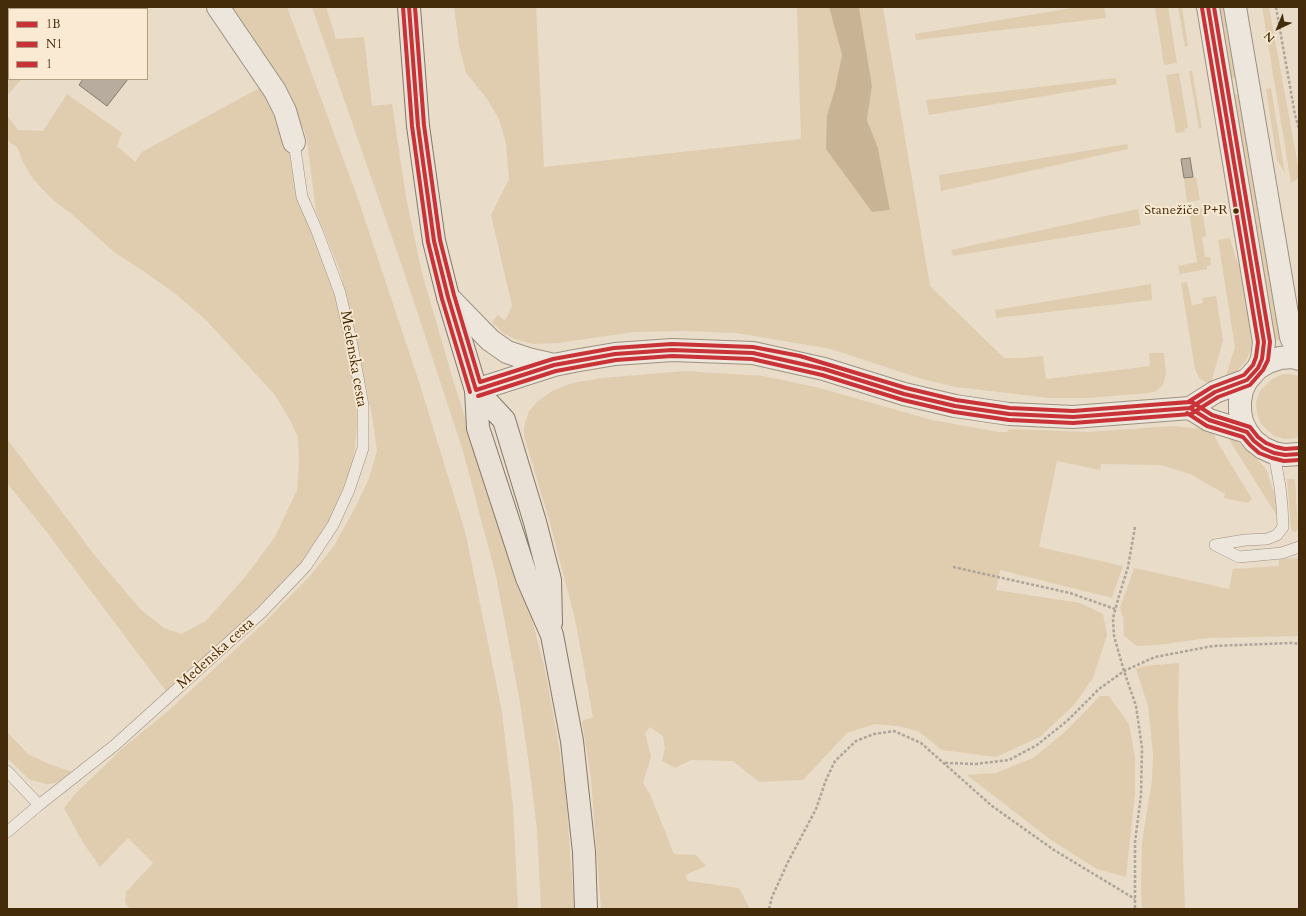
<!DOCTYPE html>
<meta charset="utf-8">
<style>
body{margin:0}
#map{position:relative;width:1306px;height:916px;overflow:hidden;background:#e9dcc8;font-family:Cardo,serif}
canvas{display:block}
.frame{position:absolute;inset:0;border:8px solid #442b0a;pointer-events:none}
.legend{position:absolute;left:8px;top:8px;width:140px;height:72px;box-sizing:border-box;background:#faead3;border:1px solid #b19e83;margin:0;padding:5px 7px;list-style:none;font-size:12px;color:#442b0a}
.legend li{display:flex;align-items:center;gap:8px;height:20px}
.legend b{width:20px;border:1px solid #b19e83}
.north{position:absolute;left:1258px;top:8px;width:40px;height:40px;-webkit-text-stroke:3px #faead3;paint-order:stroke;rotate:224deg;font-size:11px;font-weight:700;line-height:16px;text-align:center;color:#442b0a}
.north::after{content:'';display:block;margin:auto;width:14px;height:18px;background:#442b0a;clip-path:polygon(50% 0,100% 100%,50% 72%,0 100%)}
</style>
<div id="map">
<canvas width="1306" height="916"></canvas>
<div class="frame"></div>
<ul class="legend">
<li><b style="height:5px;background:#c93337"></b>1B</li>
<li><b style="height:5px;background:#c93337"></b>N1</li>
<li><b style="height:5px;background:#c93337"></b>1</li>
</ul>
<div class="north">N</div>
</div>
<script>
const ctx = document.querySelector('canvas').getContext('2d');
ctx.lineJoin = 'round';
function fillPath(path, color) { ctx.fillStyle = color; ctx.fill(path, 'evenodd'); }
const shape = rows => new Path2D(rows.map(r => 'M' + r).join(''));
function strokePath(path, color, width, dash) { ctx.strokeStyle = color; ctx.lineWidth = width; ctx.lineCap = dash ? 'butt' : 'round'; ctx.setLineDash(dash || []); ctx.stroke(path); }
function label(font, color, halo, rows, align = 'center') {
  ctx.font = font + ' Cardo,serif'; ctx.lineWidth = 3.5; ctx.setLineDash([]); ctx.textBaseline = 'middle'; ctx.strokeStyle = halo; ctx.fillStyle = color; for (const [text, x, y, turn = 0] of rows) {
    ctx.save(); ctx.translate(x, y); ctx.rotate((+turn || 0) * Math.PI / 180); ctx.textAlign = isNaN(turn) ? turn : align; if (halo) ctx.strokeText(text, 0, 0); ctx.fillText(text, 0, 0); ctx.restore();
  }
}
const green = shape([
 [229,7,287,7,356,193,420,385,466,535,502,712,513,806,518,909,130,909,125,902,126,892,153,863,128,838,100,867,82,841,64,808,75,794,124,747,167,712,263,624,310,576,334,546,357,504,369,478,377,451,372,415,340,271,316,211,307,141,304,130],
 [312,7,326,7,336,39,364,37,372,106,392,104,406,197,422,273,453,380,492,501,530,611,545,670,556,729,566,793,574,909,541,909,537,829,529,765,519,697,496,576,463,451,403,269],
 [454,7,536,7,544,167,801,139,797,7,829,7,842,55,835,89,827,115,872,212,890,210,878,148,867,120,872,86,859,7,883,7,930,286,1004,358,1020,358,1043,356,1046,379,1150,366,1149,353,1164,353,1166,374,1163,384,1160,388,1154,392,1147,393,1089,398,1049,398,956,387,922,379,831,349,737,333,687,331,634,332,558,343,534,344,517,340,503,333,492,322,498,315,505,321,512,306,491,215,509,179,506,144,499,119,485,96,466,73,459,46],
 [1078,7,1104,7,1106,18,916,40,915,34],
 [1155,7,1168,7,1177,63,1164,65],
 [1178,7,1182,7,1188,46,1185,47],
 [1215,7,1228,7,1240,77,1227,79],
 [1262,7,1269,7,1299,171,1299,178,1291,183],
 [7,61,9,62,9,79,22,79,7,95],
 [1189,71,1192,71,1202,128,1199,129],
 [1179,73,1188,128,1184,129,1185,132,1176,133,1166,75],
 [1116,78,1117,84,929,115,926,100],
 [261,87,272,100,288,144,294,181,310,227,337,297,356,389,357,423,355,447,351,469,331,517,305,560,281,586,202,659,166,691,42,526,7,483,7,439,96,557,140,609,164,628,181,634,206,621,245,577,275,537,297,490,299,463,298,437,290,420,275,395,206,320,178,296,145,272,114,252,74,216,52,199,33,179,23,162,17,147,9,142,7,135,7,115,18,130,43,131,67,94,122,133,117,146,135,162,142,152],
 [1271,88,1285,173,1277,160,1266,89],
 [1243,93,1284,339,1271,341,1230,96],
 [1127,144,1128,149,941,191,939,175],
 [1196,177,1200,200,1187,202,1184,179],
 [1138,209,1141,225,953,256,951,250],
 [1202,209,1206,236,1202,237,1205,257,1210,257,1211,265,1207,266,1207,269,1180,274,1178,266,1197,262,1189,212],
 [1230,238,1235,256,1245,279,1253,335,1251,349,1246,361,1234,374,1225,379,1235,347,1218,240],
 [1187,282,1192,305,1203,303,1202,298,1216,296,1223,340,1211,383,1205,382,1199,378,1195,369,1181,283],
 [1151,284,1152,300,996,318,995,310],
 [685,371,764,376,819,388,932,420,999,432,1007,432,1009,429,1088,432,1172,426,1212,430,1219,445,1252,499,1248,503,1224,498,1225,494,1190,474,1161,465,1101,464,1100,470,1057,461,1039,547,1123,566,1112,598,1000,570,996,590,1080,603,1103,614,1107,635,1093,678,1075,704,1040,737,996,757,942,750,918,731,898,726,875,724,847,733,803,780,759,782,733,761,691,760,675,768,662,761,665,748,663,736,650,727,645,733,651,757,643,783,650,794,674,854,696,855,706,866,685,875,688,881,739,888,749,907,748,909,601,909,591,779,582,721,593,717,575,619,550,523,524,436,524,427,529,411,538,401,552,391,572,383,602,378],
 [1283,374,1289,374,1299,376,1299,437,1297,438,1285,439,1274,436,1261,424,1257,413,1256,402,1260,391,1272,379],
 [1225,433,1251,452,1266,469,1276,499,1277,516],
 [1287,479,1295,479,1298,529,1295,532,1292,531,1291,529],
 [1299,558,1299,636,1208,638,1158,645,1137,646,1124,636,1123,617,1120,608,1134,568,1229,589,1233,569,1279,566,1279,559],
 [1179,663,1178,708,1185,909,1142,909,1141,888,1142,842,1152,780,1153,755,1148,706,1136,669,1145,666],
 [1100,696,1109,696,1129,724,1135,757,1135,794,1126,877,1097,869,1051,840,967,775,996,773,1033,758,1066,731],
 [7,732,28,754,49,764,73,772,56,783,47,784,30,780,7,758]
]);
const water = shape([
 [829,7,859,7,872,86,867,120,878,148,890,210,872,212,826,149,827,115,835,89,842,55]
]);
const building = shape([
 [7,7,22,7,19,9,9,9,9,35,7,33,7,7],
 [83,79,128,79,107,106,79,85,83,79],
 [1190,158,1193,177,1184,178,1181,159,1190,158]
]);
const path = shape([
 [1276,7,1295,115,1299,129],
 [1135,527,1128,567,1119,596,1113,618,1114,636,1124,671,1136,706,1142,748,1141,795,1135,842,1135,909],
 [953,567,1070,593,1115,609],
 [945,763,975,764,1009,760,1037,745,1067,721,1099,689,1124,671,1155,657,1213,646,1292,643,1299,644],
 [769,909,772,897,788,862,816,809,826,780,835,761,856,741,874,734,894,731,921,743,992,806,1054,850,1135,899]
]);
const service = shape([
 [1215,545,1245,540,1267,539,1277,535,1283,527,1282,506,1280,487,1274,453],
 [1215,545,1239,557,1282,553,1299,547],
 [7,771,39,805],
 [7,832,39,805,115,745,261,613,306,566,333,525,349,490,363,448,363,405,352,345,340,293,317,231,302,197,294,142]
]);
const minor = shape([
 [218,7,275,91,285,111,294,142],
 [1208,7,1264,342,1262,359,1258,368],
 [1235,7,1291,337,1299,353],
 [448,297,490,340,507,352,528,359,554,365],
 [1299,359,1292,357,1280,358,1268,362,1258,368,1247,380,1242,390,1240,401,1240,411,1242,422,1247,432,1254,441,1263,448,1274,453,1285,455,1299,454],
 [476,390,554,365,574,361,615,354,672,350,753,353,824,369,904,394,955,406,1009,414,1073,417,1190,408,1215,392,1247,380],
 [1190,408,1209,420,1247,432]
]);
const primary = shape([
 [409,7,418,126,434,241,448,297,476,390,478,428,527,578,552,635,572,741,584,852,586,909],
 [476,390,504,420,535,522,550,580,551,623]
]);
const bus1 = shape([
 [409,7,418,126,434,241,448,297,476,390],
 [476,390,554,365,615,354,672,350,753,353,824,369,904,394,955,406,1009,414,1073,417,1190,408,1215,392,1247,380,1258,368,1262,359,1264,342,1208,7],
 [1190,408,1209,420,1247,432,1254,441,1263,448,1274,453,1285,455,1299,454]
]);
const bus2 = shape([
 [403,7,412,126,428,242,442,299,470,392],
 [478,396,556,371,616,360,672,356,752,359,822,375,903,400,954,412,1009,420,1073,423,1191,414,1218,397,1250,385,1263,370,1268,360,1270,342,1214,7],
 [1187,413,1207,426,1243,437,1250,445,1259,453,1272,458,1284,461,1299,460]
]);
const bus3 = shape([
 [415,7,424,125,440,240,454,295,480,382,553,359,614,348,672,344,753,347,800,356,906,388,956,400,1010,408,1073,411,1188,402,1212,387,1244,375,1253,365,1256,357,1258,342,1202,8],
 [1163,404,1192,402,1212,415,1250,427,1258,437,1266,443,1276,447,1285,449,1299,448]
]);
const markers = [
 [1236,211,3.5,"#442b0a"]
];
const busNames = [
 ["Stanežiče P+R",1228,211]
];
const streetNames = [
 ["Medenska cesta",353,359,80],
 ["Medenska cesta",216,654,-42]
];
fillPath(green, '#e0cdb0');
fillPath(water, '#c8b395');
fillPath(building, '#b7ac9d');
strokePath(building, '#84796a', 1);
strokePath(service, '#9d9282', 12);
strokePath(minor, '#9d9282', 24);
strokePath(primary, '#84796a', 24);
strokePath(path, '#ada59a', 2.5, [3, 2]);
strokePath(service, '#ece6dc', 11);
strokePath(minor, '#ece6dc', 22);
strokePath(primary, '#e9e1d6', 22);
strokePath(bus1, '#c93337', 4);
strokePath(bus2, '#c93337', 4);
strokePath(bus3, '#c93337', 4);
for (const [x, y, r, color] of markers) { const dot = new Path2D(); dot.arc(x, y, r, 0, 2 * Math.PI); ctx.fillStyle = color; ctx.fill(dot); strokePath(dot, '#faead3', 1.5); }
label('14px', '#442b0a', '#faead3', busNames, 'right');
label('15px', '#442b0a', '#faead3', streetNames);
</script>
